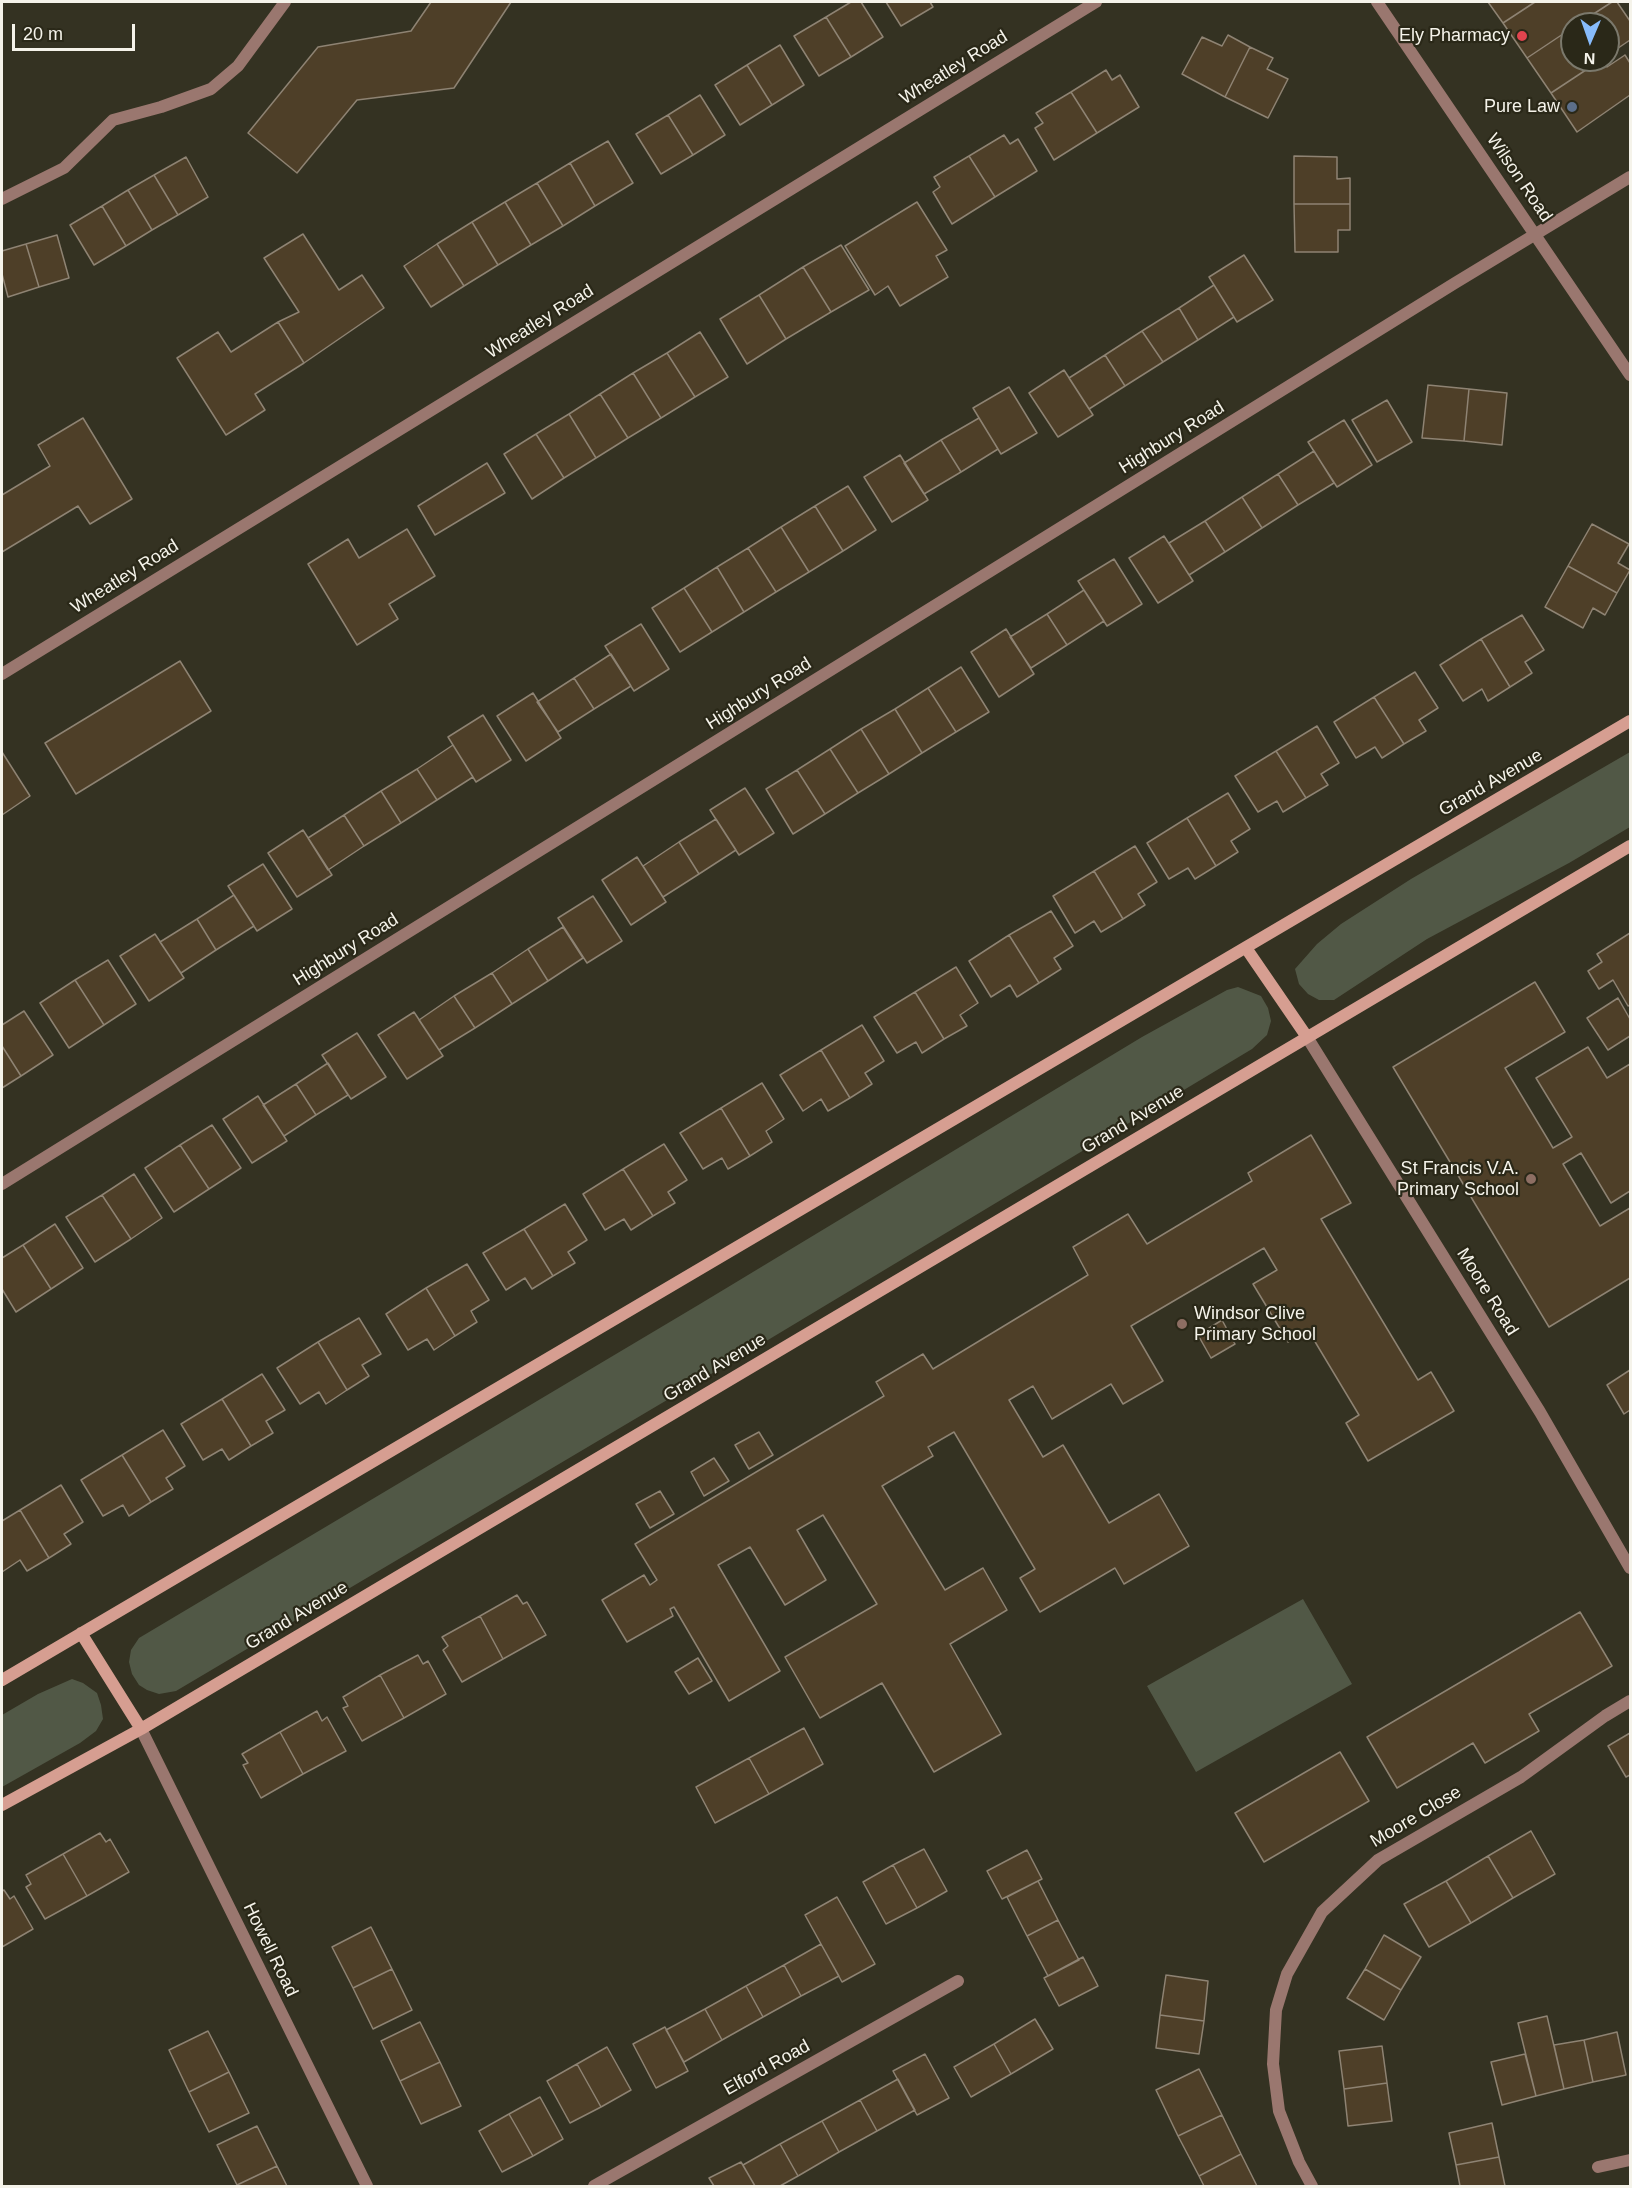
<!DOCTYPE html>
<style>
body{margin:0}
#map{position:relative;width:1632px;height:2188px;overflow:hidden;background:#343222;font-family:Arial,sans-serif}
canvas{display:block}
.frame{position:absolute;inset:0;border:3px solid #f5f3ea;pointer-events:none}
.north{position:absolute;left:1560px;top:12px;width:60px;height:60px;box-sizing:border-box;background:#2a2818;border:2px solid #7b796c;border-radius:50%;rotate:182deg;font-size:16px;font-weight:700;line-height:24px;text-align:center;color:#f5f3ea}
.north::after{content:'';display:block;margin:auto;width:21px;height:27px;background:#87bbfb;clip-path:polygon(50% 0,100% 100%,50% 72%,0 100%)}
.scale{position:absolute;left:12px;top:24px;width:123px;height:27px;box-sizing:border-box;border:3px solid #f5f3ea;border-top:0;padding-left:8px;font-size:18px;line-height:21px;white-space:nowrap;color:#f5f3ea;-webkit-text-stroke:4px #2a2818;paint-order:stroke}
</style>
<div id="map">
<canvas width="1632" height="2188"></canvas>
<div class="frame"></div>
<div class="north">N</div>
<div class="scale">20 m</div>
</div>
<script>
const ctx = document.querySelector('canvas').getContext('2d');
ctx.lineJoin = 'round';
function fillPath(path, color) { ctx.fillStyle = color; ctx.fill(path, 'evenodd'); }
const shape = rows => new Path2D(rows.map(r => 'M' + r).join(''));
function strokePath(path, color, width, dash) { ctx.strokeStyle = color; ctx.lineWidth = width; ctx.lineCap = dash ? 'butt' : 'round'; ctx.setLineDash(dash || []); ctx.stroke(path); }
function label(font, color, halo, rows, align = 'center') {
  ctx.font = font + ' Arial,sans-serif'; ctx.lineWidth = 4.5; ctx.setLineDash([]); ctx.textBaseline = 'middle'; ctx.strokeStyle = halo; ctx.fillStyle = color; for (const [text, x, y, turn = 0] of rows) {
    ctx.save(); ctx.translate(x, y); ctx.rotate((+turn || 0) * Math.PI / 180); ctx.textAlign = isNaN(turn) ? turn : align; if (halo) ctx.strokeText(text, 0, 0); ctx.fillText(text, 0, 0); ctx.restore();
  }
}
const green = shape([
 [1630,752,1630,827,1569,863,1427,939,1334,1000,1319,1000,1308,994,1299,984,1295,969,1317,944,1341,924,1411,879],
 [1238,987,1261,996,1268,1008,1271,1021,1267,1035,1252,1049,743,1355,176,1691,159,1694,147,1690,139,1685,132,1674,129,1662,131,1650,139,1638,700,1304,1142,1037,1227,990],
 [1303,1599,1352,1684,1196,1772,1147,1686],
 [72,1679,83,1683,97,1693,101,1705,103,1719,96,1731,80,1743,2,1787,2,1715,38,1694]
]);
const building = shape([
 [431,2,511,2,454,88,357,100,297,173,248,133,318,47,411,31,431,2],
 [851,2,861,2,883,37,851,57,826,17,851,2],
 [886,2,930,2,933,7,901,26,886,2],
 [1488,2,1535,2,1503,23,1488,2],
 [1535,2,1612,2,1578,24,1572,24,1572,28,1527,58,1503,23,1535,2],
 [1612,2,1617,2,1630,21,1630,40,1608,55,1608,24,1578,24,1612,2],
 [826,17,851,57,819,76,794,36,826,17],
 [1572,28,1572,60,1601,60,1551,93,1527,58,1572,28],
 [1228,35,1250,47,1225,97,1182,74,1202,37,1222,46,1228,35],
 [780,45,804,85,772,105,747,65,780,45],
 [1250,47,1273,58,1267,69,1288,79,1268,118,1225,97,1250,47],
 [1625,55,1630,63,1630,95,1577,132,1551,93,1601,60,1607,67,1625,55],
 [747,65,772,105,740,125,715,85,747,65],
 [1106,70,1112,80,1120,75,1139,107,1097,133,1071,92,1106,70],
 [1071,92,1097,133,1054,160,1035,128,1043,123,1036,113,1071,92],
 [700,95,725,135,693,155,668,115,700,95],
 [668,115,693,155,661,174,636,134,668,115],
 [1004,135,1010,144,1018,139,1037,171,995,197,969,156,1004,135],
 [608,141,633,183,595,206,570,163,608,141],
 [969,156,995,197,952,224,933,192,940,187,934,177,969,156],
 [1294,156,1337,157,1337,179,1350,178,1350,204,1294,204,1294,156],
 [186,157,208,197,178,215,154,175,186,157],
 [570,163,595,206,563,226,537,183,570,163],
 [154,175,178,215,152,230,128,190,154,175],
 [537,183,563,226,531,245,505,202,537,183],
 [128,190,152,230,126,246,102,206,128,190],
 [505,202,531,245,498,265,472,222,505,202],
 [917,202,947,250,936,256,948,277,900,306,888,286,875,295,845,246,917,202],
 [1294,204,1350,204,1350,230,1338,230,1338,252,1295,252,1294,204],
 [102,206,126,246,94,265,70,225,102,206],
 [472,222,498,265,464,286,437,244,472,222],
 [303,234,339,290,362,275,384,308,304,363,278,322,299,312,264,258,303,234],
 [57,235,69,278,39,287,26,244,57,235],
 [26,244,39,287,8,297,2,274,2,251,26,244],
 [437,244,464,286,431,307,404,266,437,244],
 [841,245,869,290,831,312,803,267,841,245],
 [1244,255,1273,300,1237,322,1209,277,1244,255],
 [803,267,831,312,786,339,759,295,803,267],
 [1214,285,1234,317,1198,340,1179,308,1214,285],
 [759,295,786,339,747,364,720,319,759,295],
 [1179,308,1198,340,1163,362,1142,331,1179,308],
 [278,322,304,363,255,394,265,410,226,435,177,358,218,332,231,352,278,322],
 [1142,331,1163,362,1125,386,1105,355,1142,331],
 [700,332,728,377,695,397,667,353,700,332],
 [667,353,695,397,661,418,633,373,667,353],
 [1105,355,1125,386,1089,409,1069,378,1105,355],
 [1064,370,1093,415,1058,437,1029,393,1064,370],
 [633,373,661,418,628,438,600,394,633,373],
 [1428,385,1469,389,1464,441,1422,438,1428,385],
 [1009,387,1037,433,1001,454,973,408,1009,387],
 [1469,389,1507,393,1502,445,1464,441,1469,389],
 [600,394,628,438,596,458,569,414,600,394],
 [1387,400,1412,442,1377,462,1352,420,1387,400],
 [569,414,596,458,564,478,536,434,569,414],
 [83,418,132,499,90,524,78,506,2,552,2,495,50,466,38,445,83,418],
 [979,418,998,449,961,472,941,440,979,418],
 [1344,420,1372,465,1337,487,1308,442,1344,420],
 [536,434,564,478,532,499,504,454,536,434],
 [941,440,961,472,924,494,904,463,941,440],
 [1314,451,1334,483,1298,505,1278,474,1314,451],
 [900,455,928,500,892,522,864,477,900,455],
 [487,463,505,493,435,535,418,506,487,463],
 [1278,474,1298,505,1262,528,1242,497,1278,474],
 [848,486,876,530,843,551,815,506,848,486],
 [1242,497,1262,528,1225,552,1205,521,1242,497],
 [815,506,843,551,809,572,781,527,815,506],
 [1205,521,1225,552,1189,575,1169,543,1205,521],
 [1592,524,1629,544,1618,563,1630,570,1617,593,1568,566,1592,524],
 [781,527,809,572,776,592,748,548,781,527],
 [407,529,435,576,389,604,398,619,357,645,308,564,348,539,359,558,407,529],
 [1164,536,1193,581,1158,603,1129,558,1164,536],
 [748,548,776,592,744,612,717,567,748,548],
 [1114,559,1142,604,1107,626,1078,581,1114,559],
 [1568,566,1617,593,1605,615,1593,608,1583,628,1545,607,1568,566],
 [717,567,744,612,712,632,684,588,717,567],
 [684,588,712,632,680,652,652,608,684,588],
 [1084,590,1104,621,1067,645,1047,614,1084,590],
 [1047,614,1067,645,1031,668,1010,637,1047,614],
 [1522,615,1544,650,1525,662,1532,673,1510,687,1481,639,1522,615],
 [641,624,669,669,634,691,605,646,641,624],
 [1006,629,1034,674,999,697,971,652,1006,629],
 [1481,639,1510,687,1488,701,1482,689,1463,701,1440,665,1481,639],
 [611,654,631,686,594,709,574,678,611,654],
 [180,661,211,711,76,794,45,743,180,661],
 [961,667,989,712,956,732,928,688,961,667],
 [1415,672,1438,708,1419,720,1426,731,1404,744,1374,697,1415,672],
 [574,678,594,709,558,732,537,702,574,678],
 [928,688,956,732,922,753,895,709,928,688],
 [533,693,561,738,526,761,497,716,533,693],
 [1374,697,1404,744,1382,758,1375,747,1356,758,1334,722,1374,697],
 [895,709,922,753,889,774,861,729,895,709],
 [483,715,511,760,476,782,448,737,483,715],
 [1317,726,1339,763,1321,774,1328,785,1306,798,1276,751,1317,726],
 [861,729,889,774,858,793,830,749,861,729],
 [453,745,473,777,437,800,417,769,453,745],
 [830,749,858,793,825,814,797,770,830,749],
 [1276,751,1306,798,1283,812,1277,801,1258,812,1235,776,1276,751],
 [2,752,30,796,2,815,2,752],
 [417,769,437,800,401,823,381,791,417,769],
 [797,770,825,814,793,834,766,789,797,770],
 [745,788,774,833,739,855,710,810,745,788],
 [381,791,401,823,364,846,344,815,381,791],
 [1228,793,1250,829,1231,841,1238,852,1216,866,1187,818,1228,793],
 [344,815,364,846,328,870,308,838,344,815],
 [1187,818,1216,866,1195,879,1188,868,1169,879,1147,843,1187,818],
 [716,819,736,850,699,874,679,842,716,819],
 [303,830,332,875,297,897,268,853,303,830],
 [679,842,699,874,663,897,643,866,679,842],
 [1135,846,1157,882,1138,894,1145,905,1123,919,1094,871,1135,846],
 [637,857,666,902,631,925,602,880,637,857],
 [263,864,292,909,257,931,228,886,263,864],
 [1094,871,1123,919,1101,932,1094,921,1075,933,1053,896,1094,871],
 [234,895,254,926,216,950,197,919,234,895],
 [593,896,622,941,587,963,558,918,593,896],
 [1051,911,1073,946,1054,958,1061,969,1039,983,1009,935,1051,911],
 [197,919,216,950,181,973,160,942,197,919],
 [563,927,583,958,548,981,528,949,563,927],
 [1630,933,1630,1005,1628,1006,1613,980,1599,989,1588,971,1602,962,1597,954,1630,933],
 [155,934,184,978,149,1001,120,956,155,934],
 [1009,935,1039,983,1017,997,1010,985,991,997,969,961,1009,935],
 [528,949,548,981,512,1004,492,973,528,949],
 [108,960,136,1004,104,1025,75,980,108,960],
 [956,967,978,1003,960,1015,967,1026,944,1039,915,992,956,967],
 [492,973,512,1004,475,1028,454,996,492,973],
 [75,980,104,1025,69,1048,40,1003,75,980],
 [1535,982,1565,1032,1505,1068,1553,1148,1572,1137,1536,1078,1588,1047,1607,1078,1630,1064,1630,1191,1611,1203,1581,1153,1563,1164,1600,1226,1630,1208,1630,1278,1549,1327,1393,1067,1535,982],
 [915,992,944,1039,922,1053,916,1042,897,1053,874,1017,915,992],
 [454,996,475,1028,439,1050,419,1020,454,996],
 [1618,998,1630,1019,1630,1036,1608,1050,1587,1018,1618,998],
 [24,1011,53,1055,21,1076,2,1046,2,1025,24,1011],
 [414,1012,443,1056,407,1079,378,1035,414,1012],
 [862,1025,884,1061,865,1073,872,1084,850,1098,821,1050,862,1025],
 [357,1033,386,1077,351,1099,322,1055,357,1033],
 [2,1046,21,1076,2,1088,2,1046],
 [821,1050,850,1098,828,1111,821,1099,803,1111,780,1075,821,1050],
 [328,1063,348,1095,316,1115,296,1084,328,1063],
 [762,1083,784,1119,766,1131,772,1142,750,1156,721,1108,762,1083],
 [296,1084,316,1115,284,1136,263,1105,296,1084],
 [258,1096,287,1141,252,1163,223,1119,258,1096],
 [721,1108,750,1156,728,1169,722,1158,703,1169,680,1133,721,1108],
 [212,1125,241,1168,209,1189,180,1145,212,1125],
 [1311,1135,1351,1203,1321,1219,1418,1380,1431,1372,1454,1411,1368,1461,1346,1423,1359,1415,1308,1330,1288,1342,1253,1284,1277,1270,1264,1248,1131,1326,1163,1381,1123,1404,1111,1384,1052,1419,1033,1386,1009,1400,1043,1457,1063,1445,1109,1523,1159,1494,1189,1546,1124,1584,1115,1568,1040,1612,1020,1578,1035,1569,954,1432,928,1447,933,1456,882,1486,945,1590,983,1568,1007,1610,950,1644,1001,1734,934,1772,882,1683,820,1718,785,1657,877,1604,823,1515,797,1530,826,1580,785,1605,750,1547,718,1565,780,1671,729,1701,674,1607,670,1609,673,1616,627,1642,602,1600,644,1575,650,1585,657,1580,635,1544,884,1396,876,1382,923,1354,933,1369,1088,1275,1073,1247,1128,1214,1147,1244,1252,1181,1248,1173,1311,1135],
 [664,1144,687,1180,668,1192,675,1203,653,1216,623,1169,664,1144],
 [180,1145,209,1189,174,1212,145,1168,180,1145],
 [623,1169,653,1216,631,1230,624,1219,605,1230,583,1194,623,1169],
 [134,1174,162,1218,131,1239,102,1195,134,1174],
 [102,1195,131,1239,95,1262,66,1217,102,1195],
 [565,1204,587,1240,568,1252,575,1263,553,1276,524,1229,565,1204],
 [55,1224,83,1268,51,1289,23,1245,55,1224],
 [524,1229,553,1276,532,1289,525,1278,506,1290,483,1253,524,1229],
 [23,1245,51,1289,16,1312,2,1289,2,1258,23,1245],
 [467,1264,489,1300,471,1311,477,1322,455,1336,426,1288,467,1264],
 [426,1288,455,1336,434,1350,427,1339,408,1350,386,1314,426,1288],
 [359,1318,381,1354,362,1365,369,1376,347,1390,318,1342,359,1318],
 [1222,1320,1235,1344,1211,1358,1198,1335,1222,1320],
 [318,1342,347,1390,326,1404,319,1392,300,1404,277,1368,318,1342],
 [1630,1370,1630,1410,1624,1414,1607,1385,1630,1370],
 [262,1374,285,1410,266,1421,273,1433,251,1446,222,1399,262,1374],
 [222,1399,251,1446,229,1460,222,1449,203,1460,181,1424,222,1399],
 [163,1430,185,1466,166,1478,173,1489,151,1502,122,1455,163,1430],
 [759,1432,773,1455,749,1469,735,1445,759,1432],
 [122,1455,151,1502,129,1516,123,1505,103,1516,81,1480,122,1455],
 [714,1458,729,1481,704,1496,691,1472,714,1458],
 [61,1485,83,1522,64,1534,71,1544,49,1558,20,1510,61,1485],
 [660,1491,674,1514,650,1528,636,1504,660,1491],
 [20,1510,49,1558,27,1571,20,1560,2,1572,2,1521,20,1510],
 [517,1595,523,1604,527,1602,546,1635,503,1659,480,1616,517,1595],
 [1580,1612,1612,1666,1529,1714,1539,1731,1485,1763,1473,1743,1397,1788,1367,1737,1580,1612],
 [480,1616,503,1659,462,1682,443,1650,448,1646,442,1637,480,1616],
 [418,1655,423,1664,428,1661,446,1694,404,1718,380,1675,418,1655],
 [698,1658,712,1681,689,1694,675,1672,698,1658],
 [380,1675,404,1718,362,1741,343,1708,348,1706,343,1697,380,1675],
 [317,1711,322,1721,327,1717,346,1751,303,1774,280,1732,317,1711],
 [804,1728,823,1764,769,1794,749,1758,804,1728],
 [280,1732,303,1774,261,1798,243,1765,248,1763,242,1754,280,1732],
 [1630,1733,1630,1775,1626,1777,1608,1746,1630,1733],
 [1340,1752,1369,1801,1264,1862,1235,1813,1340,1752],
 [749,1758,769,1794,715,1823,696,1787,749,1758],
 [1531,1831,1555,1874,1513,1898,1488,1856,1531,1831],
 [100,1833,106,1842,110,1839,129,1872,87,1896,63,1854,100,1833],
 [924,1849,947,1891,917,1908,893,1865,924,1849],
 [1027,1850,1042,1879,1002,1899,987,1871,1027,1850],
 [63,1854,87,1896,45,1919,26,1887,31,1884,26,1875,63,1854],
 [1488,1856,1513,1898,1471,1923,1446,1881,1488,1856],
 [893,1865,917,1908,886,1924,863,1882,893,1865],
 [1038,1881,1058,1920,1027,1936,1007,1897,1038,1881],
 [1446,1881,1471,1923,1429,1947,1404,1904,1446,1881],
 [4,1890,10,1899,14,1896,33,1929,2,1947,2,1891,4,1890],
 [837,1897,875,1964,842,1982,805,1915,837,1897],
 [1058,1920,1079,1960,1048,1976,1027,1936,1058,1920],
 [371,1927,392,1969,353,1988,332,1947,371,1927],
 [1384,1935,1421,1957,1401,1990,1365,1969,1384,1935],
 [821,1944,839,1976,801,1996,784,1965,821,1944],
 [1083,1957,1098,1986,1059,2006,1044,1978,1083,1957],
 [784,1965,801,1996,763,2017,746,1986,784,1965],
 [392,1969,412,2010,373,2029,353,1988,392,1969],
 [1365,1969,1401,1990,1384,2020,1347,1998,1365,1969],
 [1166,1975,1208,1981,1204,2021,1160,2015,1166,1975],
 [746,1986,763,2017,722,2040,705,2009,746,1986],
 [705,2009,722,2040,684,2062,666,2030,705,2009],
 [1160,2015,1204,2021,1199,2054,1156,2048,1160,2015],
 [1547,2016,1564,2089,1536,2096,1518,2023,1547,2016],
 [1035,2019,1053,2049,1011,2074,994,2044,1035,2019],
 [420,2022,440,2062,400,2081,381,2041,420,2022],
 [665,2027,688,2071,656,2088,633,2044,665,2027],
 [208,2031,229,2072,189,2092,169,2050,208,2031],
 [1617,2032,1626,2075,1593,2082,1584,2040,1617,2032],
 [1584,2040,1593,2082,1564,2089,1554,2045,1584,2040],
 [994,2044,1011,2074,971,2097,954,2067,994,2044],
 [1382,2046,1387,2083,1344,2089,1339,2051,1382,2046],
 [607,2047,631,2090,601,2107,577,2064,607,2047],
 [925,2054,949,2098,917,2115,893,2071,925,2054],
 [1525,2054,1536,2096,1502,2105,1491,2062,1525,2054],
 [440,2062,461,2106,421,2124,400,2081,440,2062],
 [577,2064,601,2107,570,2123,547,2081,577,2064],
 [1199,2069,1222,2115,1178,2136,1156,2090,1199,2069],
 [229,2072,249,2113,209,2132,189,2092,229,2072],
 [898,2079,915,2110,877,2131,860,2100,898,2079],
 [1387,2083,1392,2121,1348,2126,1344,2089,1387,2083],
 [540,2097,563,2139,533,2156,509,2114,540,2097],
 [860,2100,877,2131,839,2152,822,2121,860,2100],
 [509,2114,533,2156,502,2172,479,2131,509,2114],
 [1222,2115,1241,2154,1199,2176,1178,2136,1222,2115],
 [822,2121,839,2152,798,2176,780,2144,822,2121],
 [1492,2123,1499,2157,1456,2165,1449,2133,1492,2123],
 [257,2126,277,2166,237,2185,217,2145,257,2126],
 [780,2144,798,2176,780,2186,755,2186,743,2165,780,2144],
 [1241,2154,1257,2186,1204,2186,1199,2176,1241,2154],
 [1499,2157,1505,2186,1460,2186,1456,2165,1499,2157],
 [741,2162,755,2186,714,2186,709,2178,741,2162],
 [277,2166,287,2186,237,2186,237,2185,277,2166]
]);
const street = shape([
 [1377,2,1630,375],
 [2,199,64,168,113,120,161,107,211,89,238,66,285,2],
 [2,674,1096,2],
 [1307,1037,1540,1412,1630,1568],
 [2,1184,1455,283,1630,177],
 [141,1729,367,2186],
 [1598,2167,1630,2160],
 [594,2186,958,1981],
 [1312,2186,1299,2162,1279,2111,1273,2064,1276,2010,1287,1974,1322,1912,1378,1860,1521,1777,1605,1716,1630,1701]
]);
const secondary = shape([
 [1246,948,1307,1037],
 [81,1633,141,1729],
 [2,1680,1630,721],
 [2,1805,141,1729,1630,846]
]);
const markers = [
 [1522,36,6,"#e0444e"],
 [1572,107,6,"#5c6f8a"],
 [1531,1179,6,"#8d6e63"],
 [1182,1324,6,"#8d6e63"]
];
const poiNames = [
 ["Ely Pharmacy",1510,36],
 ["Pure Law",1560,107],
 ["St Francis V.A.",1519,1169],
 ["Primary School",1519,1190],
 ["Windsor Clive",1194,1314,"left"],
 ["Primary School",1194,1335,"left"]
];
const streetNames = [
 ["Wheatley Road",954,68,-32],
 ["Wilson Road",1519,178,56],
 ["Wheatley Road",540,322,-32],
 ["Highbury Road",1172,438,-32],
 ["Wheatley Road",125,577,-32],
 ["Highbury Road",759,694,-32],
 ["Grand Avenue",1491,783,-30],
 ["Highbury Road",346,950,-32],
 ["Grand Avenue",1133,1120,-31],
 ["Moore Road",1487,1292,58],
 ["Grand Avenue",715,1368,-31],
 ["Grand Avenue",297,1616,-31],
 ["Moore Close",1416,1817,-31],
 ["Howell Road",270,1950,64],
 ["Elford Road",767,2068,-29]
];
fillPath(green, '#515846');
fillPath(building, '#4e3f28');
strokePath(building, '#8e8373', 1.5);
strokePath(street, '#9a776f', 12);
strokePath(secondary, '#d69e91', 12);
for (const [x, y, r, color] of markers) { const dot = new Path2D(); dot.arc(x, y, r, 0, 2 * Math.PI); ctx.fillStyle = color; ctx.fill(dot); strokePath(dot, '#2a2818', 2); }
label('18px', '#f5f3ea', '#2a2818', poiNames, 'right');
label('18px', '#f5f3ea', '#2a2818', streetNames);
</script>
